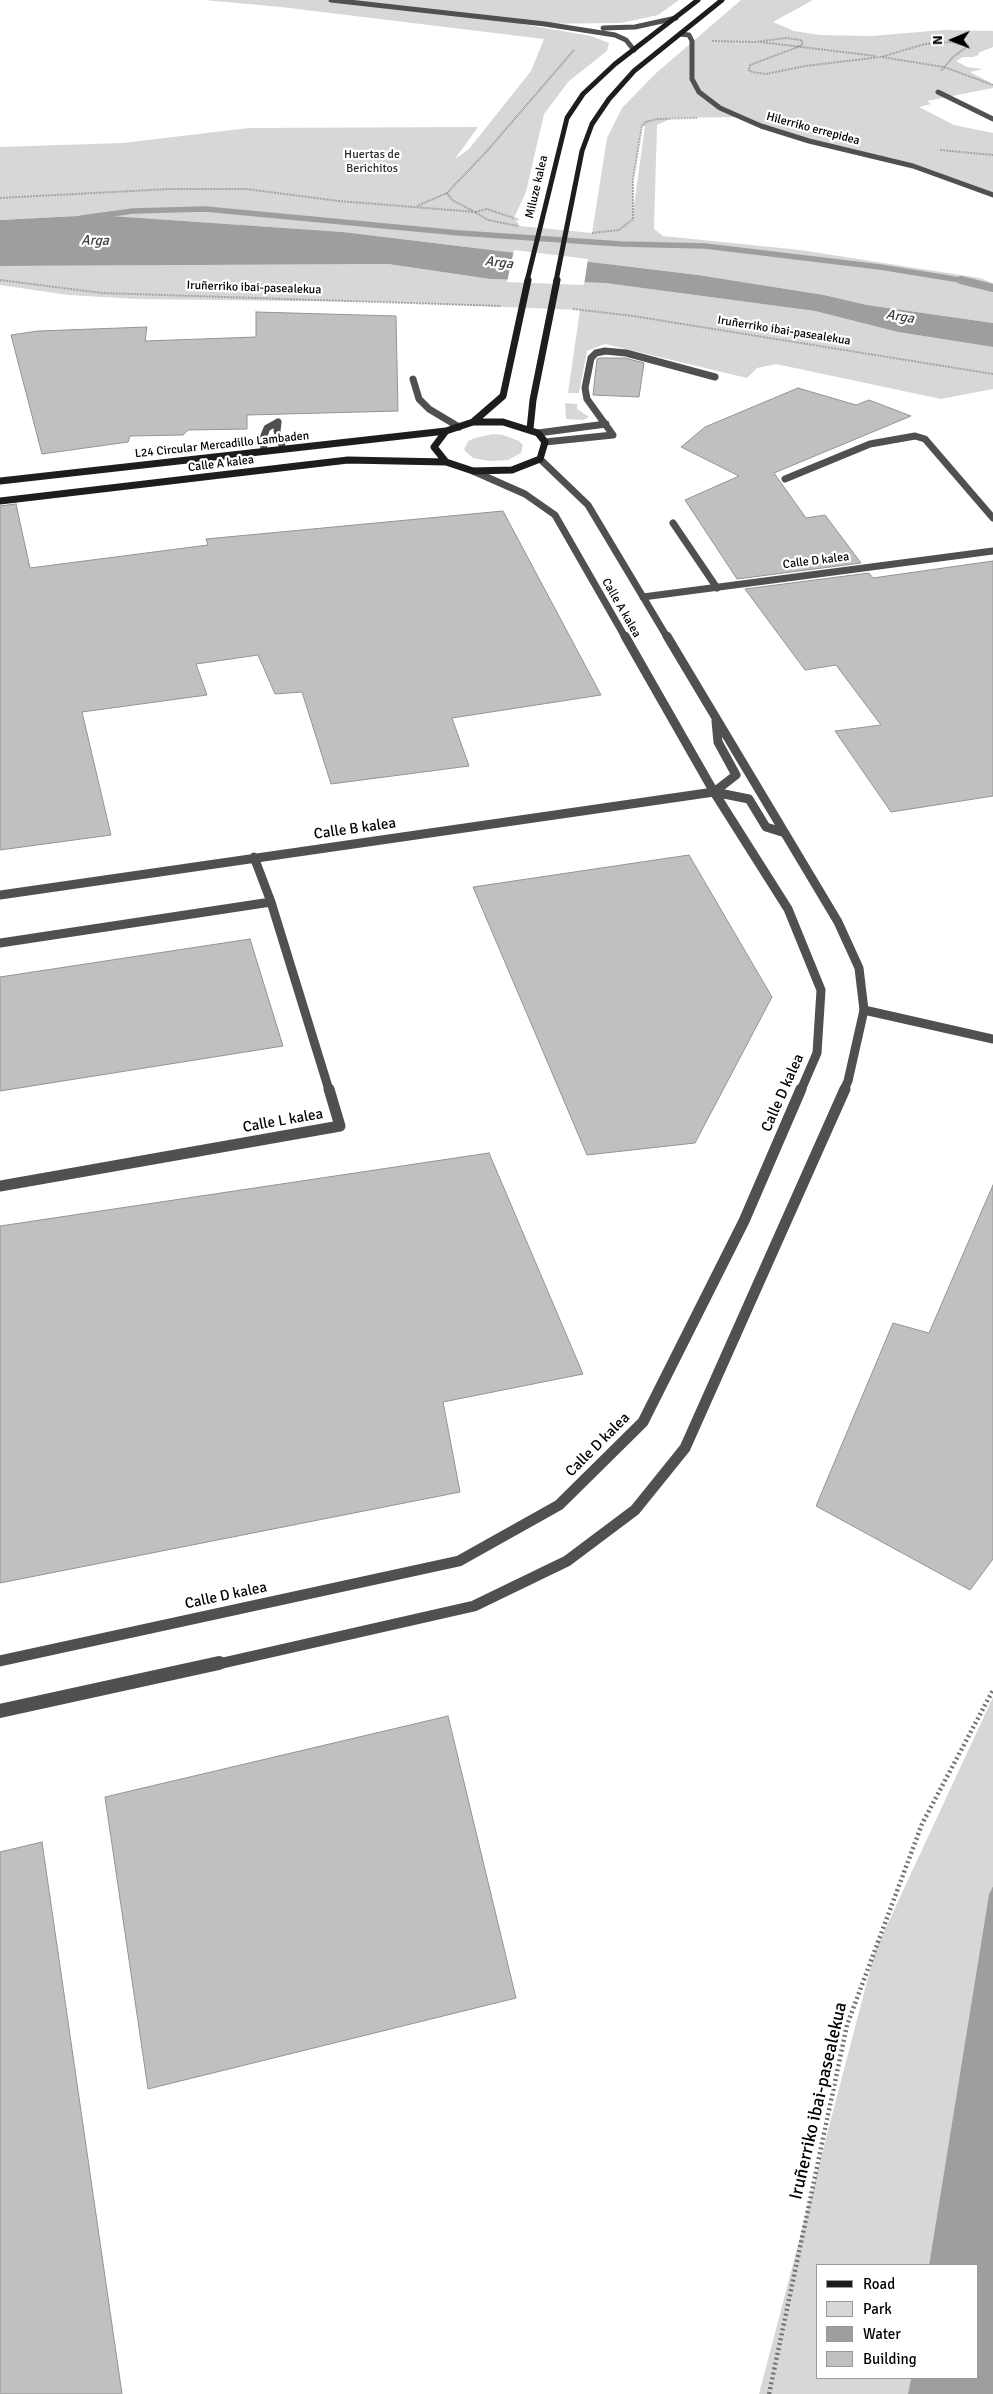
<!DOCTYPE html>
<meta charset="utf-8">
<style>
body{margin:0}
#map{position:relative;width:993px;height:2394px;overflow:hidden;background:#fff;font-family:Signika,sans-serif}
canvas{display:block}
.legend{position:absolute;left:816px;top:2264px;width:162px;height:115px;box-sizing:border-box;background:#fff;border:1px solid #999;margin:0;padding:6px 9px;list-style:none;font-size:15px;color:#000}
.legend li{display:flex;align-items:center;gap:10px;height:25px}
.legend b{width:25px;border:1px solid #999}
.north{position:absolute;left:928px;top:15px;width:50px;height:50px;-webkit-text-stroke:4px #fff;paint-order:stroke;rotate:269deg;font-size:14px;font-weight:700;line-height:20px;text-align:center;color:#000}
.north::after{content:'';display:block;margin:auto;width:18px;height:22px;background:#000;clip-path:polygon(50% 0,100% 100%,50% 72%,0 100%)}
</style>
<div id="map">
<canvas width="993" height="2394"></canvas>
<ul class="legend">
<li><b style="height:6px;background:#1d1d1d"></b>Road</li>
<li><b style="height:14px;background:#d7d7d7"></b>Park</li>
<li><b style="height:14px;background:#9e9e9e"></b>Water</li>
<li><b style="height:14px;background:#c0c0c0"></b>Building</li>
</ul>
<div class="north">N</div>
</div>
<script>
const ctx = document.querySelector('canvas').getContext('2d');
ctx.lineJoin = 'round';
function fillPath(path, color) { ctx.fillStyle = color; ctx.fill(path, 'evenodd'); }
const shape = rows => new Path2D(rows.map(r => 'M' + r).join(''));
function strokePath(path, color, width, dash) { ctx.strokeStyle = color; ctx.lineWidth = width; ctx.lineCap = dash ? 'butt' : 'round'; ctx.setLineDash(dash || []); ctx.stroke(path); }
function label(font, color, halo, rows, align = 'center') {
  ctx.font = font + ' Signika,sans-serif'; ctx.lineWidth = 4.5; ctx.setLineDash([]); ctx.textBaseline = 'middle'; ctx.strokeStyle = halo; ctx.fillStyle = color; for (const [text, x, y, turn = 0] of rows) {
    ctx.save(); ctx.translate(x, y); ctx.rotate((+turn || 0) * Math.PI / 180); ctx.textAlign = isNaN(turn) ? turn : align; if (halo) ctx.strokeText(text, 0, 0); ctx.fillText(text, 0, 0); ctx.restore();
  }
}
const green = shape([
 [204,0,679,0,658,15,621,23,522,24,591,36,609,43,607,51,569,81,544,114,526,192,514,218,520,226,592,233,607,138,622,108,655,74,741,0,813,0,773,22,794,31,820,35,871,36,943,30,993,31,993,47,978,53,979,55,973,57,963,57,956,61,967,67,983,69,970,72,993,84,993,88,927,101,931,104,919,107,954,125,993,133,993,195,923,170,809,143,738,117,672,118,657,125,654,229,663,236,800,250,980,278,993,283,993,323,867,305,824,295,698,275,343,232,97,215,0,220,0,147,122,143,249,128,478,127,455,159,469,149,531,71,544,39,281,7],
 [642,126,645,126,633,213,633,180],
 [388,264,490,279,605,283,815,311,898,332,993,347,993,389,941,399,776,364,757,368,747,378,605,344,587,351,579,393,568,393,580,310,378,302,137,299,68,295,0,285,0,266],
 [565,403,577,404,577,409,589,417,583,420,566,419],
 [493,434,503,435,519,441,523,445,521,453,508,460,490,461,473,458,464,450,468,441,475,438],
 [993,1697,993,1886,989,1894,929,2265,817,2265,817,2378,911,2378,908,2394,759,2394,875,1951]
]);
const water = shape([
 [97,215,343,232,698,275,824,295,867,305,993,323,993,347,898,332,815,311,605,283,490,279,388,264,0,266,0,220],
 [993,1886,993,2394,908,2394,911,2378,977,2378,977,2265,929,2265,989,1894]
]);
const pier = shape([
 [514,250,588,259,584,285,507,282]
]);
const streamFar1 = shape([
 [82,218,133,211,205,209,459,233,621,244,705,246,880,267,966,281]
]);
const stream = shape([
 [961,280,993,288]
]);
const building = shape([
 [256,312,396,316,398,411,247,415,247,429,188,430,183,435,130,436,128,442,42,454,11,335,38,331,147,327,145,341,256,337,256,312],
 [600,358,625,358,644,363,639,397,593,395,597,359,600,358],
 [798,388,856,405,869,400,911,416,774,473,806,518,825,515,861,563,737,579,685,500,739,476,681,447,705,427,798,388],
 [16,504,30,568,208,545,206,539,503,511,601,695,452,718,469,766,331,784,302,692,275,694,258,655,196,664,207,695,82,712,111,835,0,850,0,506,16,504],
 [993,561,993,796,891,812,835,731,881,725,836,665,805,670,745,589,869,573,873,578,993,561],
 [689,855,772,997,695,1143,587,1155,473,887,689,855],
 [250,939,283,1046,0,1091,0,977,250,939],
 [489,1153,583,1374,443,1402,460,1492,0,1583,0,1226,489,1153],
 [993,1185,993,1559,970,1590,816,1506,893,1323,929,1333,993,1185],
 [448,1716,516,1998,148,2089,105,1797,448,1716],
 [42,1842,122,2394,0,2394,0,1852,42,1842]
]);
const pathFar1 = shape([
 [712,41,755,42,786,38,801,40,803,44,798,47,750,65,749,70,752,72,766,74,805,66,881,57,925,44,951,42,968,46,953,57,941,71],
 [760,42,876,56],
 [882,57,944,67,993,85],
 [940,150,993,155],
 [447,193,452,200,473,211],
 [0,198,169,189,246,189,339,201,475,212,488,220,518,226],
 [417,206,447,193,487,151,574,50],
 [475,212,487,209,519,220],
 [592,233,619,230,633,219,633,180,642,126,646,122,657,119,697,118],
 [0,280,102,293,501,306],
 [573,309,633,316,993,374]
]);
const path = shape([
 [769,2394,847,2025,922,1824,993,1690]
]);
const serviceFar1 = shape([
 [680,34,689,35,692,41,692,79,699,92,720,108,761,126,809,141,913,166,993,195]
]);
const service = shape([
 [413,379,419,399,429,409,459,427],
 [278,422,277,431,283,449],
 [538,433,606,424],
 [545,442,613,435,587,399,585,388,591,358,596,353,605,351,626,353,715,377],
 [264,451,263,438,267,428,278,422],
 [785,479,870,444,915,436,925,439,993,518],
 [673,523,717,588]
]);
const pedestrian = shape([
 [938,92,993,119]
]);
const minorFar3 = shape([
 [331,0,545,24,615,35,626,40,634,50],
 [603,28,635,27,676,18]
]);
const minorFar2 = shape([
 [643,597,993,551]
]);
const minorFar1 = shape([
 [254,857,271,902,329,1090],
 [0,895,714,792],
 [0,943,271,902],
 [864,1010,993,1039]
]);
const minor = shape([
 [0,1186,340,1126,329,1089]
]);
const tertiaryFar3 = shape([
 [540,459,588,505,667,637],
 [473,471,525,494,555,515,625,637]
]);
const tertiaryFar2 = shape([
 [625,636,714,792,788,909,821,990,817,1053,801,1090],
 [667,636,838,922,859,968,864,1010,848,1081,844,1090],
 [714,792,736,775,718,742,716,721],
 [714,792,749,799,766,827,785,833]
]);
const tertiaryFar1 = shape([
 [0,1661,459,1561,559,1505,643,1422,744,1221,801,1089],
 [214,1665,474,1606,567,1561,635,1510,685,1448,845,1089]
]);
const tertiary = shape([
 [0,1711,219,1663]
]);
const secondaryFar1 = shape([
 [527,281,567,118,583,94,615,64,698,0],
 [556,281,582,151,592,124,609,99,634,71,722,0]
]);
const secondary = shape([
 [473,422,503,396,528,280],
 [473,422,503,422,538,433,545,442,540,459,512,470,473,471,446,462,434,447,446,431,473,422],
 [530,429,533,400,557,280],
 [0,481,446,431],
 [0,501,348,460,446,462]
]);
const farStreetnames = [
 ["Hilerriko errepidea",813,129,15],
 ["Miluze kalea",537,187,-77],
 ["Iruñerriko ibai-pasealekua",254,288,2],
 ["Iruñerriko ibai-pasealekua",784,331,9],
 ["L24 Circular Mercadillo Lambaden",222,445,-6],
 ["Calle A kalea",221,464,-7],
 ["Calle D kalea",816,561,-7],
 ["Calle A kalea",621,608,60]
];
const farParknames = [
 ["Huertas de",372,155],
 ["Berichitos",372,169]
];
const farWaternames = [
 ["Arga",95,241,1],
 ["Arga",499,263,7],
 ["Arga",900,317,10]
];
const streetNames = [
 ["Calle B kalea",355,829,-8],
 ["Calle D kalea",783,1093,-66],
 ["Calle L kalea",283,1121,-10],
 ["Calle D kalea",598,1445,-45],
 ["Calle D kalea",226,1596,-12]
];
const nearStreetnames = [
 ["Iruñerriko ibai-pasealekua",819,2101,-77]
];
fillPath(green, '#d7d7d7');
fillPath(water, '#9e9e9e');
fillPath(pier, '#fff');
strokePath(streamFar1, '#9e9e9e', 5.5);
strokePath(stream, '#9e9e9e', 8);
fillPath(building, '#c0c0c0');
strokePath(building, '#949494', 1);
strokePath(pathFar1, '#727272', 2, [0.5, 1]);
strokePath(path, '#727272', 4.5, [2, 3]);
strokePath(serviceFar1, '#505050', 5);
strokePath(service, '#505050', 7);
strokePath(pedestrian, '#505050', 5);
strokePath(minorFar3, '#505050', 5);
strokePath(minorFar2, '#505050', 7);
strokePath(minorFar1, '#505050', 9);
strokePath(minor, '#505050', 11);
strokePath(tertiaryFar3, '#505050', 7);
strokePath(tertiaryFar2, '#505050', 9);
strokePath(tertiaryFar1, '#505050', 11);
strokePath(tertiary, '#505050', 14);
strokePath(secondaryFar1, '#1d1d1d', 5);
strokePath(secondary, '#1d1d1d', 7);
label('12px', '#000', '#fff', farStreetnames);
label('12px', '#2e2e2e', '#fff', farParknames);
label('italic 14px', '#3f3f3f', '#fff', farWaternames);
label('15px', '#000', '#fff', streetNames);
label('18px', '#000', '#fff', nearStreetnames);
</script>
